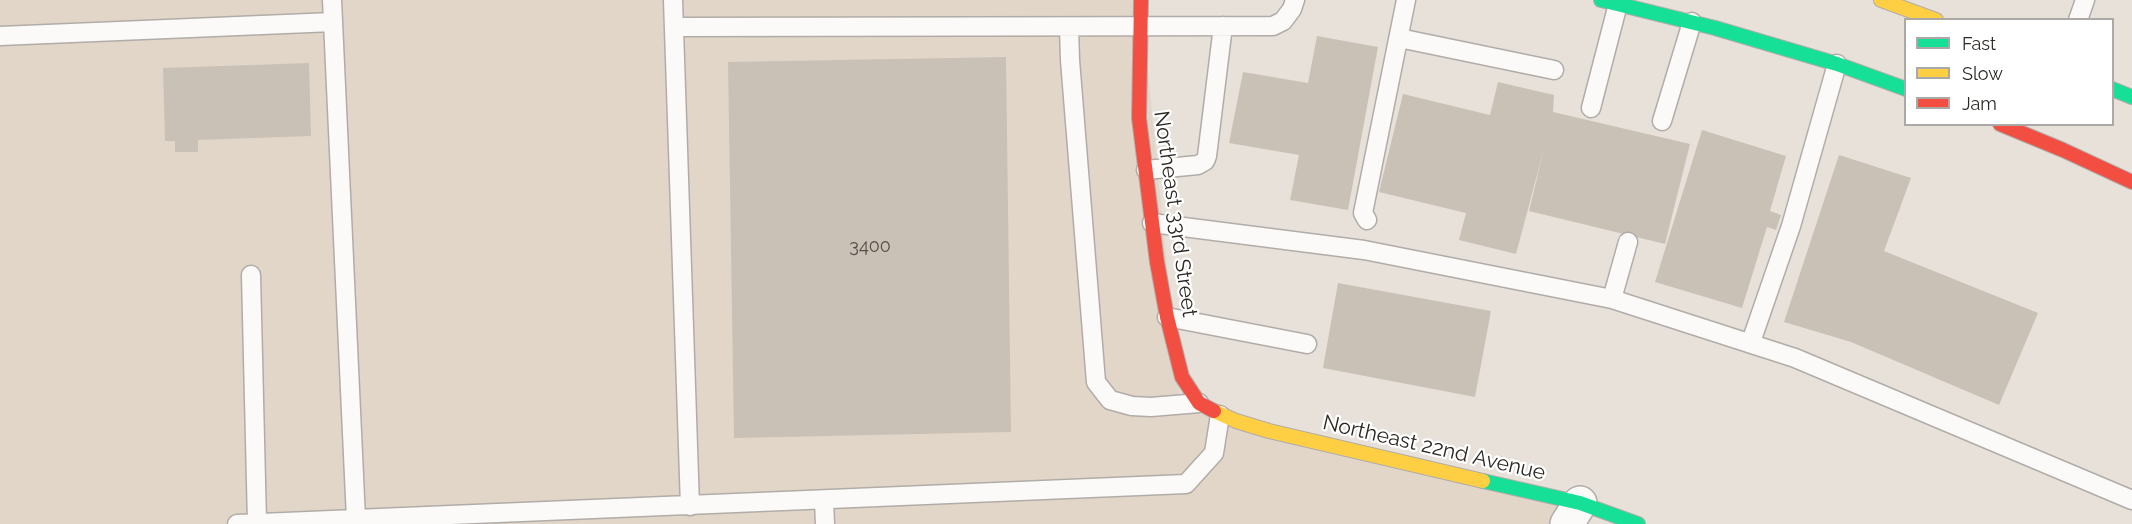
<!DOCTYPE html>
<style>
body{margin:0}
#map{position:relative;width:2132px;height:524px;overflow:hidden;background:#e7e1da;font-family:Raleway,sans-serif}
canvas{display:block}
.legend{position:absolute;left:1904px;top:18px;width:210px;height:108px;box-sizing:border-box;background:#fff;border:2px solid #aba9a7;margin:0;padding:8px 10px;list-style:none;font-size:18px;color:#2c2823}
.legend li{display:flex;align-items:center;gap:12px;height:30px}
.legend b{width:30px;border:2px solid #aba9a7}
</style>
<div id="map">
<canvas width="2132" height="524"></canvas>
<ul class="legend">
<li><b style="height:8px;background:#16e098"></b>Fast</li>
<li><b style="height:8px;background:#ffcf43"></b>Slow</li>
<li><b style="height:8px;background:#f24e42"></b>Jam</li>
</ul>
</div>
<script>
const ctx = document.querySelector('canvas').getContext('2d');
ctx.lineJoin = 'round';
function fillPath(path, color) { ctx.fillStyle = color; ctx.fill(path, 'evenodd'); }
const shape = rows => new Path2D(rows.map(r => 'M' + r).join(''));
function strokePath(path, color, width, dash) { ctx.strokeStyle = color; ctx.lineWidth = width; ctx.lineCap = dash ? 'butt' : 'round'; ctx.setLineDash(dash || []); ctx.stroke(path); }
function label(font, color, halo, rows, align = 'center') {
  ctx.font = font + ' Raleway,sans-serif'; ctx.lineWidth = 4.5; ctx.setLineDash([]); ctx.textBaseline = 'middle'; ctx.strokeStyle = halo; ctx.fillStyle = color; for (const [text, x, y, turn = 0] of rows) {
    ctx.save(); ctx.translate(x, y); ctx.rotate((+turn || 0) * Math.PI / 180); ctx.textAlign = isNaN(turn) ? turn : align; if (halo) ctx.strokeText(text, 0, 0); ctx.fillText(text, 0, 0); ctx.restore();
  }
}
const built = shape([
 [0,0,1141,0,1181,409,1580,503,1567,524,0,524]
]);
const building = shape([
 [1317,36,1378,47,1348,210,1290,200,1299,155,1229,143,1243,72,1308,83],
 [1006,57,1011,432,734,438,728,62],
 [309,63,311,136,198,140,198,152,175,152,175,141,165,141,163,68],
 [1498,82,1554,95,1553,112,1690,144,1665,244,1529,211,1544,149,1516,254,1459,240,1466,213,1379,192,1403,94,1490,115],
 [1702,130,1786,156,1770,211,1781,215,1776,230,1767,227,1742,308,1655,282],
 [1839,155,1911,178,1884,251,2038,313,1999,405,1851,342,1784,322],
 [1338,283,1491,311,1475,397,1323,368]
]);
const lane = shape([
 [332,0,356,519],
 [673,0,690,506],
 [2078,20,2085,0],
 [674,27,1273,26,1283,21,1292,9,1295,0],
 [1069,27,1070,60,1096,382,1110,400,1132,406,1151,407,1199,403],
 [0,36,333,22],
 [1399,38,1554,70],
 [1591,108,1618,4],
 [1662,121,1692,22],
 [1146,170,1198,165,1205,161,1207,156,1223,26],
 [1367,220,1363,213,1406,0],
 [1152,223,1364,250,1612,299,1795,358,2132,500],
 [251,275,257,523],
 [1612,299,1628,242],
 [1167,317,1307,344],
 [1751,342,1791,226,1837,64],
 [824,500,825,524],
 [237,524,1186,484,1214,453,1220,415]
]);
const street = shape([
 [1567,524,1580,503]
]);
const fast = shape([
 [1601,0,1715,28,1837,64,1906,89],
 [2112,89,2132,97],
 [1483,481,1580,503,1638,524]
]);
const slow = shape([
 [1881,0,1936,20],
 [1214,411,1236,421,1269,431,1483,481]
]);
const jam = shape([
 [1141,0,1139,118,1157,262,1167,317,1182,377,1199,403,1214,411],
 [2000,124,2063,150,2132,182]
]);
const numberNames = [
 ["3400",870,247]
];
const streetNames = [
 ["Northeast 33rd Street",1175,214,82],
 ["Northeast 22nd Avenue",1434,448,13]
];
fillPath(built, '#e2d6c9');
fillPath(building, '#cac1b6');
strokePath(lane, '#b1aca7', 21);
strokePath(street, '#b1aca7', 36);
strokePath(fast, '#b1aca7', 16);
strokePath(slow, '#b1aca7', 16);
strokePath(jam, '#b1aca7', 16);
strokePath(lane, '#fbfaf9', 18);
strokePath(street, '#fbfaf9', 33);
strokePath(fast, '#16e098', 14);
strokePath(slow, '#ffcf43', 14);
strokePath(jam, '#f24e42', 14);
label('18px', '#544e48', null, numberNames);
label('21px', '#2c2823', '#fff', streetNames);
</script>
